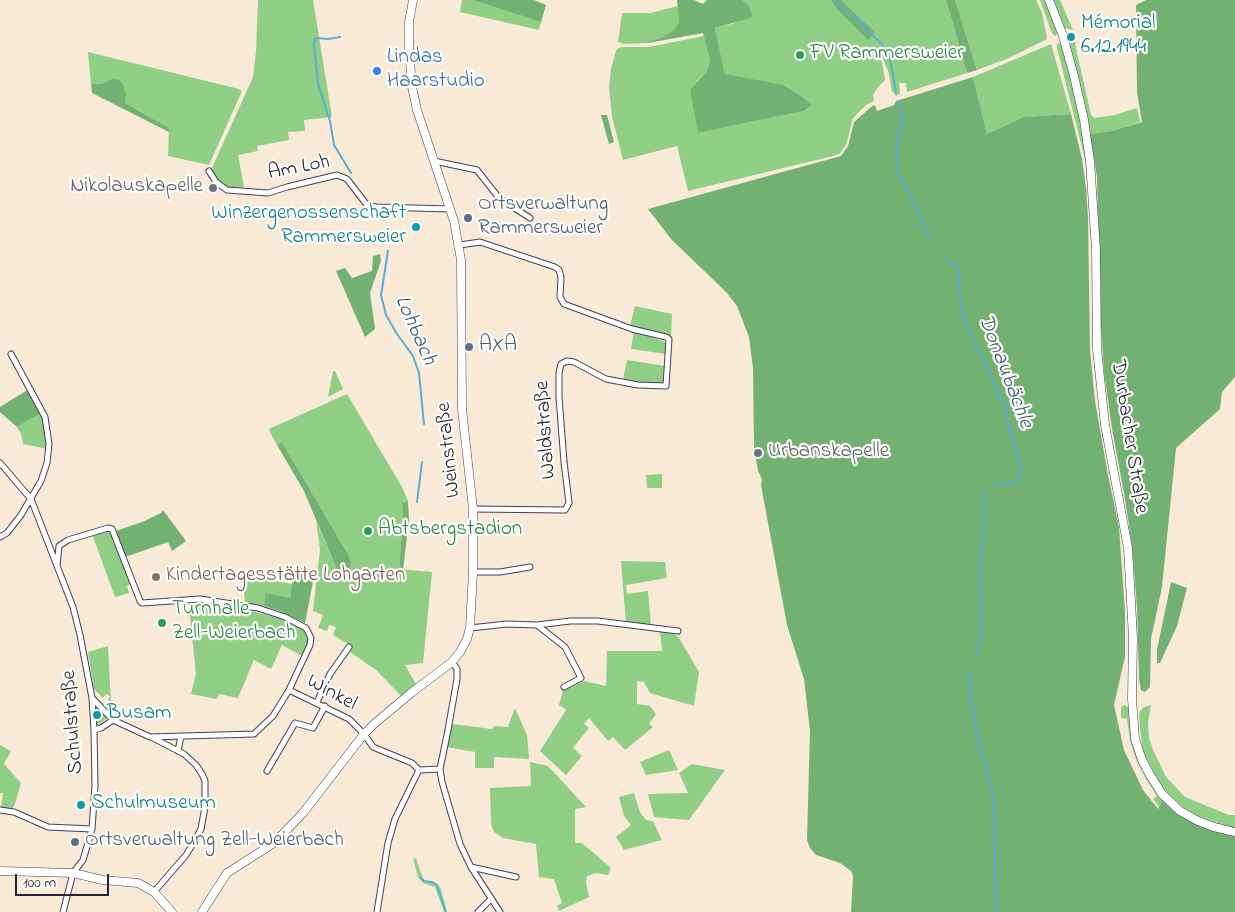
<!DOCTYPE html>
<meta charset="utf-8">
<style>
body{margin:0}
#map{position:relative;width:1235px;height:912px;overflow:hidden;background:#f8ead7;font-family:"Indie Flower",sans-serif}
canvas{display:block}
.scale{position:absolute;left:15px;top:874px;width:94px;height:22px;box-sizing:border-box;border:2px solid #22223b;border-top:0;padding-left:6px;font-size:15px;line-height:18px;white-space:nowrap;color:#22223b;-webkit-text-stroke:4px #fdfcf7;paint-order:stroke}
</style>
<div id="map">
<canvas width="1235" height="912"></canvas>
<div class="scale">100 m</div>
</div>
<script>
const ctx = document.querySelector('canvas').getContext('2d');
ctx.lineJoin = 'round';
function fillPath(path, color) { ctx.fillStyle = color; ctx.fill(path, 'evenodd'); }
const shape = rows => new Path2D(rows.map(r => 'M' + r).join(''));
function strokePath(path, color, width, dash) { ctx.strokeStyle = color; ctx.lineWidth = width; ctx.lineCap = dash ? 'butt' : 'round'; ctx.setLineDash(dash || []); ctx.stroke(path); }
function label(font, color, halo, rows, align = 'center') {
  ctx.font = font + ' "Indie Flower",sans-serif'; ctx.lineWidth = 4.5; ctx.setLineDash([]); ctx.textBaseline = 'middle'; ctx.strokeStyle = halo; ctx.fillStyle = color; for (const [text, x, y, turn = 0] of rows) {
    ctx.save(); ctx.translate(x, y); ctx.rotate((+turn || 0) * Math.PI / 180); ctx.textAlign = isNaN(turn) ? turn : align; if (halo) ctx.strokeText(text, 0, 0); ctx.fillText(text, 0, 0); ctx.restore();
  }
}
const green = shape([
 [258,0,313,0,332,117,304,120,305,131,288,132,289,140,257,146,258,151,238,155,244,187,229,188,224,186,212,174,212,168,253,77,256,52],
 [462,0,472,0,541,22,539,30,460,12],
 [742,0,831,0,835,7,868,39,875,32,841,0,946,0,967,73,907,92,906,83,899,83,900,94,896,96,892,91,889,74,881,53,878,56,882,62,885,80,878,87,873,95,874,101,866,105,853,118,846,145,839,154,829,157,688,191,677,146,623,160,612,117,609,87,611,69,615,54,617,49,622,47,649,47,704,36,710,61,706,72,697,81,698,133,804,111,812,105,725,74,715,28,735,23,749,6],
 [955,0,1036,0,1042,13,1047,39,1009,58,977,70],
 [1040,0,1045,0,1049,7,1058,32,1055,36,1052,33],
 [1053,0,1060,0,1073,30,1065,28],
 [678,6,679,21,674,30,663,37,648,42,648,43,624,44,618,42,622,13,651,13],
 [1076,33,1074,37,1076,48,1091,115,1094,118,1115,115,1137,108,1140,122,1111,131,1090,134,1087,116,1069,40,1070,36],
 [1060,43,1066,57,1084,136,1087,159,1085,159,1057,48,1057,44],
 [1051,44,1071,114,1023,117,987,134,973,77],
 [88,52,239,89,242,91,209,165,168,156,169,128,125,103,112,79,100,84,91,84],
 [635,306,672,314,671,336,630,326],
 [634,331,665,342,667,347,666,354,631,349],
 [627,360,665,366,664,381,658,384,623,380],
 [333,371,335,371,343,389,328,397],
 [347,394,402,487,408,501,402,503,403,518,399,569,432,572,423,663,405,665,416,684,402,697,376,670,350,652,353,647,333,635,336,627,329,625,327,631,318,628,323,615,313,611,320,549,316,521,338,572,351,562,349,556,282,442,277,445,269,430,271,428],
 [41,413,44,422,48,449,23,444,21,434,17,427],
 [662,474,662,488,647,488,646,475],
 [105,530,112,533,131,584,127,586,129,593,115,597,92,534],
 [621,561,665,562,667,578,626,585,627,594,648,591,651,626,626,623],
 [259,578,292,584,290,598,265,594,264,606,245,604,243,579],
 [199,603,252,611,281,619,307,631,309,636,308,643,302,656,282,645,271,669,254,660,238,698,219,694,216,699,191,694,196,674,189,607],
 [660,631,673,633,679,638,699,672,694,706,650,693,644,682,637,681,637,704,650,706,656,714,649,724,653,727,625,750,613,737,608,741,589,718,584,724,589,728,573,748,582,756,566,775,540,751,566,710,559,705,563,691,584,681,606,686,607,651,662,651],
 [108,646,111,702,108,701,110,696,106,694,103,698,94,689,88,652],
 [1124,705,1129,707,1131,729,1163,799,1159,807,1153,799,1157,796,1146,779,1137,762,1130,740,1127,719,1121,718,1121,707],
 [1151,705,1148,723,1149,738,1154,752,1166,777,1185,797,1229,815,1235,815,1235,828,1202,818,1184,808,1168,794,1156,779,1147,761,1142,746,1139,717,1140,711,1144,707],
 [95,707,108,717,96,727,94,708],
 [515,708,527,735,529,759,494,757,494,768,475,768,475,752,447,747,452,724,492,729,494,726,508,727],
 [0,745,11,751,4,764,21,783,15,804,12,809,1,808,3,793,0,793],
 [669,750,678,770,646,775,640,762],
 [530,762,548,766,586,807,575,809,575,843,582,843,611,868,608,875,596,873,587,876,586,883,589,897,559,911,557,906,562,903,554,879,539,877,536,844,503,838,494,832,491,824,490,788,531,786],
 [692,764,725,770,689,820,654,817,648,794,688,793,679,773],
 [634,793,640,812,646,820,653,821,662,840,624,850,616,837,631,825,624,816,619,797],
 [416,858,423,879,426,881,434,882,440,887,447,912,444,912,435,887,423,883,418,877,413,859]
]);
const forest = shape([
 [472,0,534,0,546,5,541,22],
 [677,0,694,0,703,4,707,0,742,0,749,6,752,16,750,18,715,28,725,74,783,85,798,94,812,105,804,111,698,133,690,90,706,72,710,61,703,33,648,43,648,42,663,37,674,30,679,21],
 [831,0,841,0,875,32,868,40,835,7],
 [946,0,955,0,977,70,967,73],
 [1146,0,1235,0,1235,377,1222,392,1220,409,1176,448,1162,587,1151,639,1150,687,1145,692,1141,690,1139,679,1137,608,1132,545,1124,493,1112,429,1104,371,1101,326,1097,177,1090,134,1111,131,1142,122,1137,92,1136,5],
 [973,77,987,134,1023,117,1071,114,1082,159,1086,188,1088,218,1090,351,1095,401,1108,475,1119,527,1125,612,1125,657,1114,705,1124,750,1143,790,1158,809,1163,799,1214,831,1235,835,1235,912,851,912,853,876,851,871,840,863,816,855,810,848,807,840,810,731,804,679,787,625,761,485,762,479,758,471,754,448,753,368,749,337,737,306,726,292,671,239,648,209,841,156,848,146,854,122,871,107,875,105,877,111,894,105,896,101],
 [112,79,119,80,123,84,126,94,125,103,169,128,169,132,92,93,91,84,100,84],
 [601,115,607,115,614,142,609,144],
 [380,254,381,261,370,293,375,329,365,337,336,271,345,268,352,278,372,271,373,256],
 [29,389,41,413,17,427,0,412,0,407],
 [282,442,349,556,351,562,349,571,342,574,338,572,304,491,277,445],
 [408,501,409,519,403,570,399,569,403,518,402,503],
 [163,510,186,541,172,551,168,542,125,557,116,531,142,522,161,513],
 [297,567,315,571,305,623,280,611,264,606,265,593,290,598,292,584],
 [1171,582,1187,588,1177,626,1160,663,1157,663,1157,650]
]);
const stream = shape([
 [834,0,844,10,860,21,870,33,881,43,890,59,896,92],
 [340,37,328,39,316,38,314,44,318,84,330,121,334,145,351,173],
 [899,102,904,116,898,142,896,163,900,178,918,210,927,235,930,238],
 [388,251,381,295,386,315,397,334,413,356,419,373,424,424],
 [945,259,957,266,961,304,968,329,1004,404,1009,427,1016,447,1021,469,1017,481,995,486],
 [417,502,422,462],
 [975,657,981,640,980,556,985,525,983,490],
 [970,672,970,692,977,735,994,797,996,912],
 [421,878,424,881,432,882,437,885,446,912]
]);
const street = shape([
 [434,161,477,170,499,198,530,218],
 [209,171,216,182,227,190,268,193,287,187,337,175,347,179,367,205,376,207,450,209],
 [460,245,480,242,555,267,559,270,561,277,560,297,564,304,632,329,666,337,669,339,666,386,638,385,606,379,574,362,567,361,561,364,559,373,559,397,564,462,569,503,565,510,473,509],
 [0,463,31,499,73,607,80,635,92,698,94,730,95,786,92,829,83,860,73,873,63,912],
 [0,537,7,533,21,515,41,481,47,463,49,444,45,417,11,354],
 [57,566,59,546,68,540,108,528,112,529,140,601,142,603,200,599,258,608,285,617,306,628,311,638,310,645,289,690],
 [473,572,500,572,530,567],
 [537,625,570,621,598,621,678,631],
 [470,628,507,624,537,625,565,647,581,678,564,687],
 [452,662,457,669,457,679,448,730,440,769,442,782,460,844,471,867,500,912],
 [92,698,113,720,150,737,254,734,273,716,289,690,349,719,364,734,373,747,412,763,419,770,440,769],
 [317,702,330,674,349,647],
 [94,730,101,728,113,720],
 [151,737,184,754,196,765,202,774,205,781,205,807,201,829,194,842,186,855,154,892],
 [178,751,181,736],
 [267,771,295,723,313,728,325,706],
 [0,810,14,812,48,827,92,829],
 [471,867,516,877],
 [377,912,388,843,395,819,419,770],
 [478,912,491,899]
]);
const secondary = shape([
 [1049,0,1063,36,1074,76,1084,120,1090,161,1096,250,1097,349,1105,425,1128,548,1133,638,1132,699,1135,739,1142,760,1150,775,1162,794,1180,811,1198,821,1214,827,1235,832],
 [0,871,73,873,103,880,138,883,154,892,172,912],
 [202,912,227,873,274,843,303,813,364,734,374,724,411,693,452,662,460,652,467,639,470,628,473,572,473,509,462,409,461,260,454,221,417,110,412,87,409,48,409,22,413,0]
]);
const markers = [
 [1071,37,5,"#0f9aa8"],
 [800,55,5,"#2e9e5b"],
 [377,71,5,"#3f7fe0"],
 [213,188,5,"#6b7280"],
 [468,218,5,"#5c6f8a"],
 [416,227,5,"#0f9aa8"],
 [469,347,5,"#5c6f8a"],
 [758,453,5,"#6b7280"],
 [368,531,5,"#2e9e5b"],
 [156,577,5,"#8d6e63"],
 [162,623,5,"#2e9e5b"],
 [97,715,5,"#0f9aa8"],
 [81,805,5,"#0f9aa8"],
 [75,842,5,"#5c6f8a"]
];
const cultureNames = [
 ["Mémorial",1081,25],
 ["6.12.1944",1081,49],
 ["Winzergenossenschaft",406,215,"right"],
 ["Rammersweier",406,239,"right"],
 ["Busam",107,715],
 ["Schulmuseum",91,805]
];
const leisureNames = [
 ["FV Rammersweier",810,55],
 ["Abtsbergstadion",378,531],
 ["Turnhalle",172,611],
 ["Zell-Weierbach",172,635]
];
const shopNames = [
 ["Lindas",387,59],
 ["Haarstudio",387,83]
];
const streetNames = [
 ["Am Loh",299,169,-11],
 ["Waldstraße",547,430,-94],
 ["Durbacher Straße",1128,437,81],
 ["Weinstraße",450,450,-96],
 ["Winkel",331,694,29],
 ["Schulstraße",74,722,-94]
];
const worshipNames = [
 ["Nikolauskapelle",203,188],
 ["Urbanskapelle",768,453,"left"]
];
const serviceNames = [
 ["Ortsverwaltung",478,206],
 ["Rammersweier",478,230],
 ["AXA",479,347],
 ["Ortsverwaltung Zell-Weierbach",85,842]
];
const educationNames = [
 ["Kindertagesstätte Lohgarten",166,577]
];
const waterNames = [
 ["Lohbach",414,331,66],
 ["Donaubächle",1004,372,69]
];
fillPath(green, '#8fce84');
fillPath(forest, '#73b172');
strokePath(stream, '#5aadd5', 2);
strokePath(street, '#424052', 7);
strokePath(secondary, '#424052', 9);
strokePath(street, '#fff', 5);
strokePath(secondary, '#fff', 8);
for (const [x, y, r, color] of markers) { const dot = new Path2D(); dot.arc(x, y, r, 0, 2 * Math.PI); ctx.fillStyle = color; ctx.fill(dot); strokePath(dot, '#fdfcf7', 2); }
label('21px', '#0d838f', '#fdfcf7', cultureNames, 'left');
label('21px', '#27864d', '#fdfcf7', leisureNames, 'left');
label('21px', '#366cbe', '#fdfcf7', shopNames, 'left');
label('21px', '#22223b', '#fdfcf7', streetNames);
label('21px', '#5b616d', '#fdfcf7', worshipNames, 'right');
label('21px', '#4e5e75', '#fdfcf7', serviceNames, 'left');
label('21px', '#785e54', '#fdfcf7', educationNames, 'left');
label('italic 22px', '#385a79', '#fdfcf7', waterNames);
</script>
